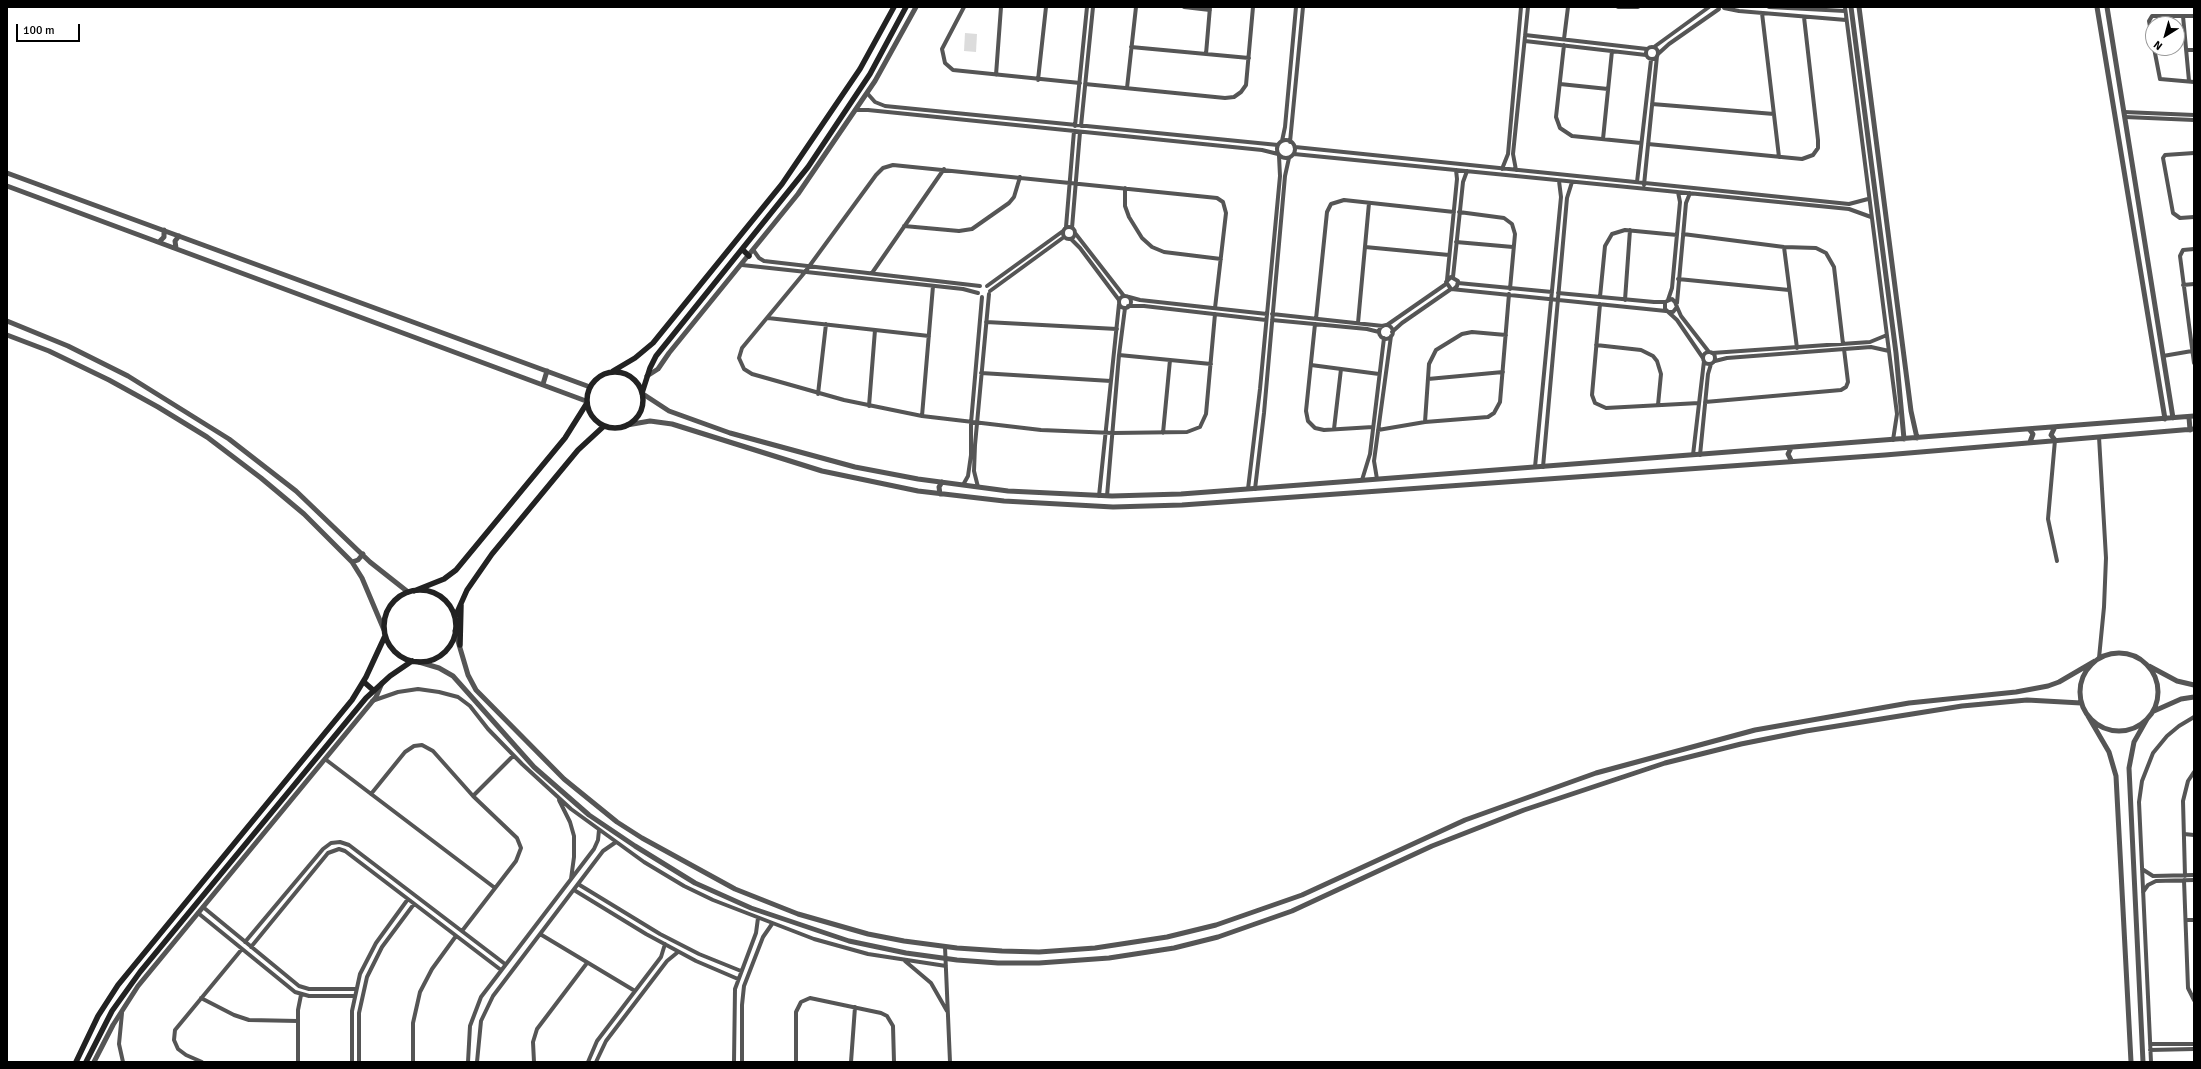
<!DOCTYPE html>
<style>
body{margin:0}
#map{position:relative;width:2201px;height:1069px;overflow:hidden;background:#fff;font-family:Signika,sans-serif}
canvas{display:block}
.frame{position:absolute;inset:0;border:8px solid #000;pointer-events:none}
.north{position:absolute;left:2145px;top:16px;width:40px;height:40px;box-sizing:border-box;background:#fff;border:1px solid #999;border-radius:50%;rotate:217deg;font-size:11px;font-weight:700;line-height:16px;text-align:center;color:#000}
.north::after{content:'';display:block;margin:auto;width:14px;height:18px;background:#000;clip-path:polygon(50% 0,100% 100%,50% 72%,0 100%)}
.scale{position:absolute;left:16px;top:24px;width:64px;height:18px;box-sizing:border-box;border:2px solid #000;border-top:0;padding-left:5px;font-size:12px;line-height:14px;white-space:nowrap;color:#000;-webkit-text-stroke:3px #fff;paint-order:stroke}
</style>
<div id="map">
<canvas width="2201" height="1069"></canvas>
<div class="frame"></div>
<div class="north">N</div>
<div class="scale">100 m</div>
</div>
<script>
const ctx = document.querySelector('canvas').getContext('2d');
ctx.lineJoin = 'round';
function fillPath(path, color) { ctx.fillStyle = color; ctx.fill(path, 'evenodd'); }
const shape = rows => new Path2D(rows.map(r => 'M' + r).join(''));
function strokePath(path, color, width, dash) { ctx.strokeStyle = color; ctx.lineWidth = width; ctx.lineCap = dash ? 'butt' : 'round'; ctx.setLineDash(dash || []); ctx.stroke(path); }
const green = shape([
 [965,33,977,34,976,52,964,51]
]);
const minor = shape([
 [964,7,942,49,945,63,953,70,1080,83],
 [1184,7,1210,10],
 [1618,7,1638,7],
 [1769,7,1845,11],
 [1845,7,1897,414,1893,440],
 [1724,8,1739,11,1846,20],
 [1762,13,1779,157],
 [2183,16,2189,81],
 [1525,35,1647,49],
 [1564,39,1568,7],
 [1525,41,1646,55],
 [2153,44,2149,21,2152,16,2194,16],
 [1564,45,1556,117,1560,128,1572,136,1641,143],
 '1646 53a6 6 0 1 1 12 0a6 6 0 1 1-12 0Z',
 [1131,47,1249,58],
 [1654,47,1709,7],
 [2154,48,2160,79,2194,82],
 [2186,50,2194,50],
 [1206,54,1210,7],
 [1658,54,1669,44,1719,9],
 [996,75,1001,7],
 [1038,80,1046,7],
 [1085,84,1225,98,1234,97,1241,92,1246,85,1253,7],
 [1560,84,1608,89],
 [1127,88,1136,7],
 [867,93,875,102,885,106,1278,145],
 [1652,104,1774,114],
 [856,110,868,110,1262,150,1278,154],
 [2124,112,2194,115],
 [2125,117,2194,120],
 [1075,126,1087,7],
 [1081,126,1093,7],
 [1603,139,1612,51],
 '1277 149a9 9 0 1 1 18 0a9 9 0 1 1-18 0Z',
 [1282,141,1285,127,1296,7],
 [1290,142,1303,7],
 [1648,144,1802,159,1813,155,1818,148,1818,140,1804,17],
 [1295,147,1849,204,1868,199],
 [2194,153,2165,155,2163,158,2173,213,2180,218,2194,217],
 [1294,154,1849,209,1871,217],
 [1502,169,1508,154,1521,7],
 [1516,170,1513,154,1528,7],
 [1637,182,1651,60],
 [1644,185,1657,56],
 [1125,188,1125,206,1129,217,1142,238,1152,247,1164,252,1221,259],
 [1459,212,1504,218,1512,224,1515,234,1510,289],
 [904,226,959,231,972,229,1009,203,1014,197,1020,177],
 '1063 233a6 6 0 1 1 12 0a6 6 0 1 1-12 0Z',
 [1066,227,1074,131],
 [1072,228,1080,132],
 [1075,233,1124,296],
 [1683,234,1784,247,1816,248,1826,253,1834,267,1843,344],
 [1071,239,1080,248,1119,300],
 [1456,242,1513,247],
 [1365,247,1449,255],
 [1784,247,1797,348],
 [2194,249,2183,250,2180,256,2194,363],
 [754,251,759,258,764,261,980,286],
 [742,265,963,289,978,293],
 [872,273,944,169],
 [1453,277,1463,182,1467,171],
 [1678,279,1789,290],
 [1447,280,1457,179,1456,170],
 [1458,283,1552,292],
 [2183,285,2194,284],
 [987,286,1063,231],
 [1454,289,1457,286,1458,281,1451,277,1446,282,1451,289,1666,311],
 [990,291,1064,237],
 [1558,293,1654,302,1665,302],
 '1119 302a6 6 0 1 1 12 0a6 6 0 1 1-12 0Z',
 [1129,297,1140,300,1267,314],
 [1600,297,1605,246,1612,234,1625,230,1677,235],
 [1625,300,1630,230],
 [1668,300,1672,288,1680,202,1678,192],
 [1677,303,1686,203,1690,193],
 [1600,304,1592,395,1595,403,1606,408,1699,403],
 [1128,306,1144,306,1266,320],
 [1677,307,1681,316,1709,352],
 [1215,308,1226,213,1223,202,1217,198,893,165,883,168,876,175,805,272,742,348,739,358,744,369,752,374,844,400,922,416,1041,430,1113,433,1187,432,1200,427,1206,414,1215,314],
 [1669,312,1673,312,1677,307,1675,302,1672,299,1665,302,1665,309,1677,320,1703,358],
 [1272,314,1383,326],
 [768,318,929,336],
 [1316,319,1327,212,1331,204,1344,200,1454,212],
 [1272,320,1367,329,1379,332],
 [986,322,1117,329],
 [1358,323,1369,203],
 [1315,324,1306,411,1308,421,1315,428,1324,430,1373,427],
 [1387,325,1446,284],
 '1379 332a7 7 0 1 1 14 0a7 7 0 1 1-14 0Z',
 [1392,332,1402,323,1451,289],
 [1596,345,1641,350,1653,356,1657,361,1661,374,1658,405],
 '1703 358a6 6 0 1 1 12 0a6 6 0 1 1-12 0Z',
 [1712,353,1870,342,1887,335],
 [1119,355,1211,364],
 [2163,356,2192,351],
 [1715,361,1727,358,1871,347,1889,351],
 [1311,365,1379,374],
 [981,373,1111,381],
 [1428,379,1503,372],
 [818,394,826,324],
 [1705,402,1841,390,1846,387,1848,382,1844,349],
 [869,406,875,330],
 [922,416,933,286],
 [1425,422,1429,364,1436,350,1462,334,1472,332,1506,335],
 [1334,429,1341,369],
 [1378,430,1425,422,1488,417,1494,413,1500,402,1509,294],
 [1163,433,1170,360],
 [2099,437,2106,558,2104,607,2099,658],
 [2055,440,2048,519,2057,561],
 [1693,455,1704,361],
 [1700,455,1708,374,1711,364],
 [1535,467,1561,197,1559,181],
 [1543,467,1567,198,1572,182],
 [1377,479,1374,461,1391,336],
 [1362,480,1370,454,1384,338],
 [963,485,968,476,971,455,971,423,982,297],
 [978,487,974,471,975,445,989,294],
 [1248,489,1260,389,1280,176,1279,156],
 [1255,489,1264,413,1285,176,1289,158],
 [1099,496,1119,304],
 [1107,496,1119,355,1125,308],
 [372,701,398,692,418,689,439,692,458,697,470,706,488,729,522,764,571,809,644,862,684,886,713,900,814,939,868,954,946,966],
 [325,759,495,888],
 [371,794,405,752,414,746,422,745,433,751,473,796,517,838,521,848,516,861,462,931],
 [473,796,513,756],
 [559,800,570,822,574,836,574,857,571,879],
 [2184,834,2194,835],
 [2142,869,2153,876,2194,875],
 [2185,876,2183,801,2188,781,2194,772],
 [2184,880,2188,988,2194,1000],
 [578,884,660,934,699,954,741,971],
 [574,890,646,934,696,961,738,979],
 [2143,892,2148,885,2156,881,2194,880],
 [203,907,299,986,309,989,356,989],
 [198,913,295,992,309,996,354,996],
 [2186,920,2194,920],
 [540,934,635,991],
 [245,942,323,849,331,843,340,842,349,845,505,964],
 [251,947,328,853,339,849,345,851,501,970],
 [945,947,950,1062],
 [905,961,931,983,947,1011],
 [201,998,234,1015,249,1020,298,1021],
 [122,1013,119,1044,123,1062],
 [2150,1044,2194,1044],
 [2150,1050,2194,1049],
 [202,1062,186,1055,178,1049,174,1040,175,1030,242,949],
 [298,1062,298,1010,301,995],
 [352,1062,352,1011,360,974,376,943,408,899],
 [359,1062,359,1013,367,977,382,947,414,904],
 [413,1062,413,1023,420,992,432,969,456,936],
 [468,1062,470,1026,481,997,594,849,598,840,599,830],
 [477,1062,481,1021,493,996,603,851,616,842],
 [534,1062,533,1042,537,1029,587,963],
 [588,1062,597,1041,661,957,665,944],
 [596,1062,606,1041,667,961,678,952],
 [734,1062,735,989,756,933,758,918],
 [742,1062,742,1005,744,986,763,937,772,924],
 [796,1062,796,1012,801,1002,810,998,881,1013,887,1016,893,1026,894,1062],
 [851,1062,855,1007],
 [2151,1062,2139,802,2142,781,2153,753,2167,736,2179,726,2194,717]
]);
const tertiary = shape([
 [1851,7,1896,353,1904,439],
 [1859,7,1911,411,1917,438],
 [2097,7,2165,419],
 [2107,7,2173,418],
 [7,173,590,387],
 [7,186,586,401],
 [159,242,164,237,164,230],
 [176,248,175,241,179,236],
 [7,321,68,346,128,376,229,439,296,491,370,562,408,592],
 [7,335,49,351,109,380,158,407,207,437,261,478,304,514,352,562,362,578,384,630],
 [647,376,658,369,669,353,798,194,875,81,916,7],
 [543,384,547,371],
 [643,394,669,411,730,433,855,467,918,479,1008,491,1112,496,1181,494,1353,481,2194,416],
 [2189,417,2190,430],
 [627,425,650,421,672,424,822,471,918,491,1004,501,1113,507,1182,505,1885,455,2194,429],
 [2055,427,2051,435,2055,440],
 [2029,429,2033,434,2030,442],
 [1791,448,1788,454,1791,460],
 [940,494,939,487,942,482],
 [352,562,358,560,363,554],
 [455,631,468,675,476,690,564,779,617,822,642,838,735,889,798,914,868,934,904,941,957,948,1002,951,1039,952,1095,948,1167,937,1216,925,1302,895,1465,820,1596,773,1755,730,1909,703,2016,692,2048,686,2059,682,2095,661],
 '2080 692a39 39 0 1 1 78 0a39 39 0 1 1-78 0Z',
 [419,662,439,668,453,676,534,767,589,815,635,846,695,883,751,908,849,941,906,953,957,960,998,963,1039,963,1109,958,1174,948,1218,937,1292,911,1432,846,1524,810,1665,763,1741,744,1806,731,1962,706,2027,700,2081,703],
 [2149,666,2177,681,2194,685],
 [2154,711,2181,699,2194,697],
 [2088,716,2109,752,2116,776,2131,1062],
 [94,1062,113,1025,138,986,376,697,382,683],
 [2143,1062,2129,768,2134,742,2147,719]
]);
const secondary = shape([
 [743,250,749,256],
 [613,371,635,358,653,343,782,184,860,69,894,7],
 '587 400a28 28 0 1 1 56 0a28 28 0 1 1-56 0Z',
 [642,393,650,368,656,356,808,167,870,74,906,7],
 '384 626a36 36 0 1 1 72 0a36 36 0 1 1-72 0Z',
 [414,591,444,579,456,570,565,438,587,403],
 [455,617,467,590,492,554,578,450,604,426],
 [460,645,461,605],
 [364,682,373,690],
 [76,1062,98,1016,118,985,352,700,366,677,385,636],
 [86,1062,112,1011,140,972,366,698,390,676,412,661]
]);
fillPath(green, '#dcdcdc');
strokePath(minor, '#555', 4);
strokePath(tertiary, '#555', 5);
strokePath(secondary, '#222', 5.5);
</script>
